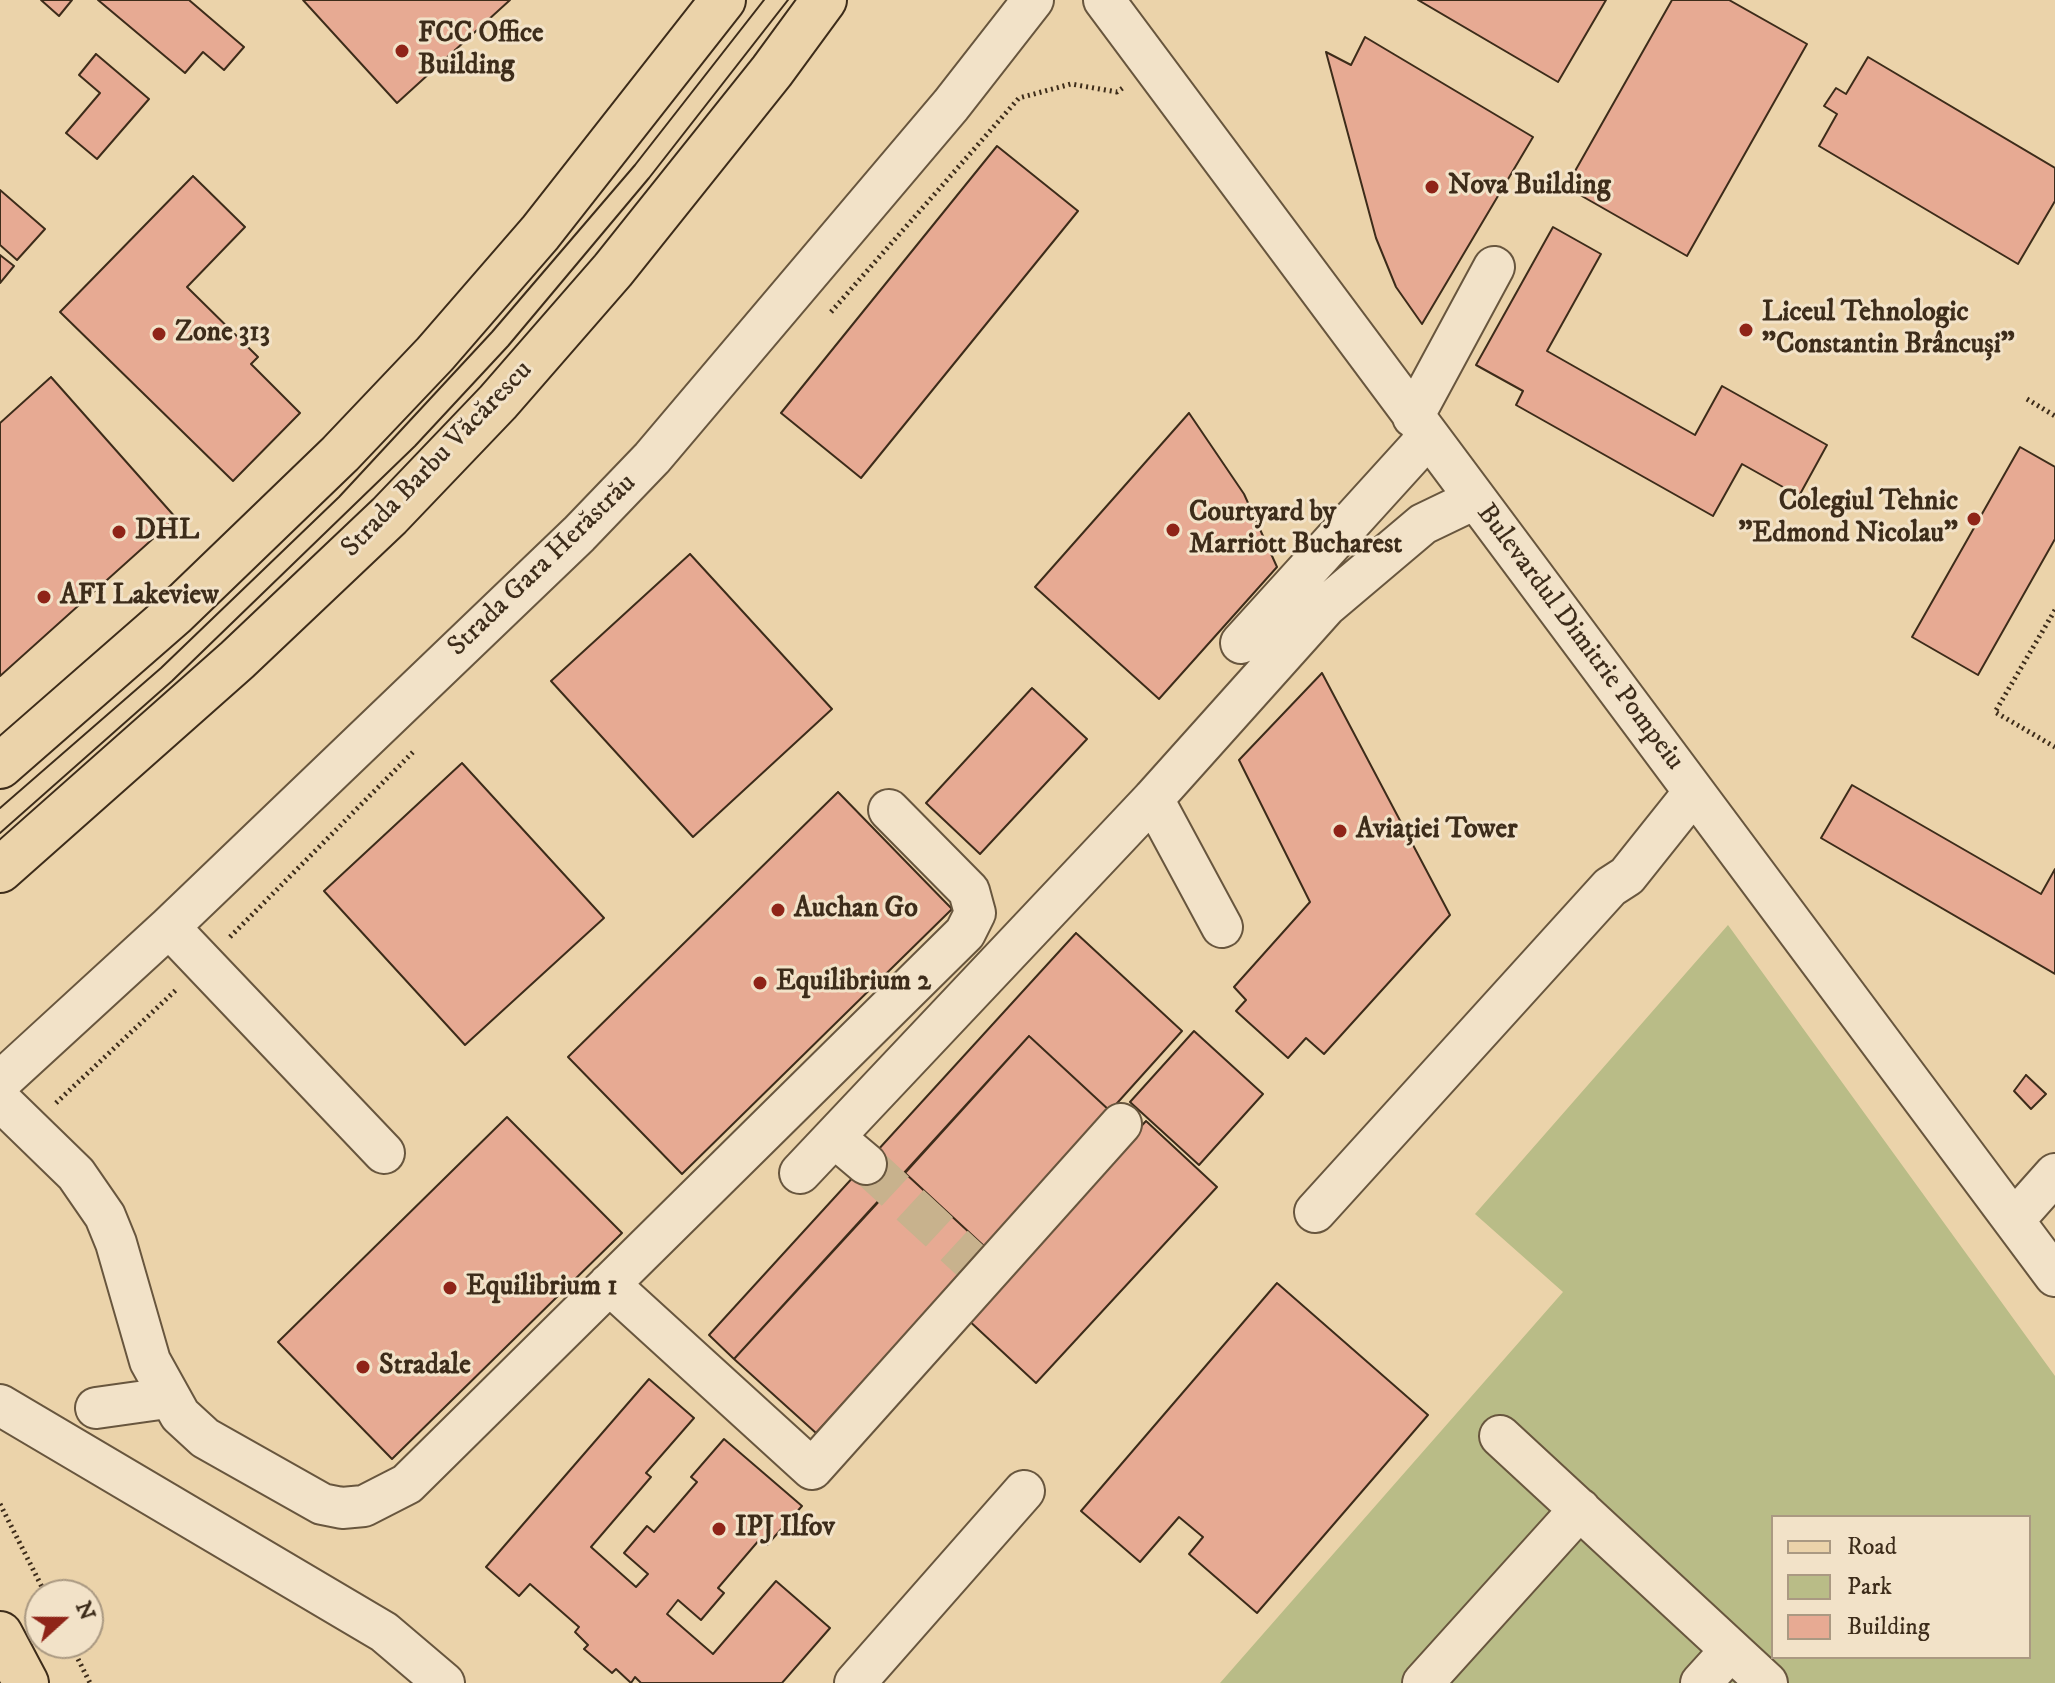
<!DOCTYPE html>
<meta charset="utf-8">
<style>
body{margin:0}
#map{position:relative;width:2055px;height:1683px;overflow:hidden;background:#ebd3aa;font-family:"IM FELL DW Pica",serif}
canvas{display:block}
.legend{position:absolute;left:1771px;top:1515px;width:260px;height:144px;box-sizing:border-box;background:#f2e2c8;border:2px solid #aa9982;margin:0;padding:10px 14px;list-style:none;font-size:24px;color:#3d2c1a}
.legend li{display:flex;align-items:center;gap:16px;height:40px}
.legend b{width:40px;border:2px solid #aa9982}
.north{position:absolute;left:24px;top:1579px;width:80px;height:80px;box-sizing:border-box;background:#f2e2c8;border:2px solid #aa9982;border-radius:50%;rotate:69deg;font-size:22px;font-weight:700;line-height:32px;text-align:center;color:#3d2c1a}
.north::after{content:'';display:block;margin:auto;width:28px;height:36px;background:#8f2418;clip-path:polygon(50% 0,100% 100%,50% 72%,0 100%)}
</style>
<div id="map">
<canvas width="2055" height="1683"></canvas>
<ul class="legend">
<li><b style="height:10px;background:#ebd3aa"></b>Road</li>
<li><b style="height:22px;background:#b9bc87"></b>Park</li>
<li><b style="height:22px;background:#e7aa93"></b>Building</li>
</ul>
<div class="north">N</div>
</div>
<script>
const ctx = document.querySelector('canvas').getContext('2d');
ctx.lineJoin = 'round';
function fillPath(path, color) { ctx.fillStyle = color; ctx.fill(path, 'evenodd'); }
const shape = rows => new Path2D(rows.map(r => 'M' + r).join(''));
function strokePath(path, color, width, dash) { ctx.strokeStyle = color; ctx.lineWidth = width; ctx.lineCap = dash ? 'butt' : 'round'; ctx.setLineDash(dash || []); ctx.stroke(path); }
function label(font, color, halo, rows, align = 'center') {
  ctx.font = font + ' "IM FELL DW Pica",serif'; ctx.lineWidth = 6; ctx.setLineDash([]); ctx.textBaseline = 'middle'; ctx.strokeStyle = halo; ctx.fillStyle = color; for (const [text, x, y, turn = 0] of rows) {
    ctx.save(); ctx.translate(x, y); ctx.rotate((+turn || 0) * Math.PI / 180); ctx.textAlign = isNaN(turn) ? turn : align; if (halo) ctx.strokeText(text, 0, 0); ctx.fillText(text, 0, 0); ctx.restore();
  }
}
const green = shape([
 [1728,925,2055,1376,2055,1683,1220,1683,1563,1292,1475,1214],
 [1773,1517,2029,1517,2029,1657,1773,1657]
]);
const building = shape([
 [41,0,72,0,59,16,41,0],
 [98,0,189,0,244,47,224,70,203,52,185,73,98,0],
 [303,0,510,0,397,103,303,0],
 [1418,0,1606,0,1558,82,1418,0],
 [1672,0,1729,0,1807,44,1687,256,1566,187,1672,0],
 [1365,37,1533,137,1422,324,1396,287,1376,238,1326,52,1351,65,1365,37],
 [96,54,149,99,97,159,66,133,100,93,79,75,96,54],
 [1868,57,2055,168,2055,201,2018,264,1819,146,1837,114,1824,106,1836,88,1846,94,1868,57],
 [997,146,1078,211,861,478,781,413,997,146],
 [193,176,245,227,187,287,258,357,251,364,300,413,233,481,60,312,193,176],
 [0,190,45,229,17,260,0,245,0,190],
 [1553,227,1601,254,1547,351,1695,435,1722,386,1827,445,1799,496,1742,464,1713,516,1516,405,1523,391,1476,365,1553,227],
 [0,255,14,266,0,283,0,255],
 [51,377,176,518,0,676,0,423,51,377],
 [1189,413,1244,494,1277,567,1159,699,1035,587,1189,413],
 [2020,447,2055,467,2055,539,1978,675,1912,637,2020,447],
 [690,554,832,709,693,837,551,681,690,554],
 [1322,673,1450,915,1324,1054,1306,1038,1288,1058,1236,1011,1246,1000,1234,987,1310,902,1239,760,1322,673],
 [1032,688,1087,739,980,854,926,803,1032,688],
 [462,763,604,918,465,1045,324,891,462,763],
 [1852,785,2041,894,2055,869,2055,974,1821,838,1852,785],
 [838,792,952,909,682,1174,568,1057,838,792],
 [1076,933,1182,1031,1110,1111,1029,1036,734,1359,709,1335,1076,933],
 [1194,1031,1263,1094,1199,1165,1130,1102,1194,1031],
 [1029,1036,1110,1111,985,1247,905,1173,1029,1036],
 [2026,1075,2046,1094,2031,1109,2014,1091,2026,1075],
 [507,1117,622,1233,392,1459,278,1342,507,1117],
 [1146,1121,1217,1187,1036,1383,965,1317,1146,1121],
 [905,1173,985,1247,816,1433,734,1359,905,1173],
 [1277,1283,1428,1415,1257,1613,1189,1554,1203,1537,1179,1517,1140,1562,1081,1511,1277,1283],
 [649,1379,694,1418,646,1473,651,1477,591,1547,636,1587,648,1574,624,1553,647,1526,654,1532,697,1482,691,1477,724,1439,802,1506,767,1545,760,1539,718,1588,724,1593,701,1620,678,1600,667,1614,713,1654,776,1581,830,1628,782,1683,641,1683,635,1677,631,1683,616,1669,612,1673,584,1649,588,1645,575,1632,579,1627,530,1584,519,1596,486,1567,649,1379]
]);
const minorTunnel = shape([
 [866,1164,972,1262]
]);
const path = shape([
 [831,312,1019,98,1071,84,1117,92,1124,87],
 [2027,399,2055,416],
 [2055,610,1995,712,2055,747],
 [230,937,414,751],
 [56,1103,177,989],
 [0,1504,46,1595],
 [70,1643,90,1683]
]);
const minor = shape([
 [1104,0,2055,1276],
 [1413,417,1494,267],
 [1241,643,1428,437],
 [1153,799,1222,927],
 [169,927,384,1153],
 [0,1082,169,927,579,534,652,458,951,105,1033,0],
 [0,1100,76,1174,105,1216,116,1243,150,1361,180,1415,205,1438,322,1504,342,1508,364,1506,407,1484,965,933,975,913,969,891,889,810],
 [834,1137,866,1164],
 [800,1173,1153,799,1326,606,1423,524,1475,499],
 [1315,1212,1610,887,1627,876,1694,792],
 [2014,1220,2055,1174],
 [609,1284,812,1469,1121,1124],
 [0,1405,384,1632,444,1683],
 [96,1408,167,1398],
 [1500,1436,1767,1683],
 [855,1683,1024,1491],
 [1423,1683,1580,1509],
 [1701,1683,1731,1650]
]);
const major = shape([
 [0,766,174,614,340,454,435,354,540,233,723,0],
 [0,870,237,660,389,516,498,402,613,270,772,71,824,0],
 [0,1634,26,1683]
]);
const tram = shape([
 [0,808,161,668,339,497,492,332,635,165,764,0],
 [0,833,172,681,415,446,508,346,649,178,788,0]
]);
const markers = [
 [402,51,8,"#8f2418"],
 [1432,187,8,"#8f2418"],
 [1746,330,8,"#8f2418"],
 [159,334,8,"#8f2418"],
 [1974,519,8,"#8f2418"],
 [1173,530,8,"#8f2418"],
 [119,532,8,"#8f2418"],
 [44,597,8,"#8f2418"],
 [1340,831,8,"#8f2418"],
 [778,910,8,"#8f2418"],
 [760,983,8,"#8f2418"],
 [450,1288,8,"#8f2418"],
 [363,1367,8,"#8f2418"],
 [719,1529,8,"#8f2418"]
];
const poiNames = [
 ["FCC Office",418,35],
 ["Building",418,67],
 ["Nova Building",1448,187],
 ["Liceul Tehnologic",1762,314],
 ["\"Constantin Brâncuși\"",1762,346],
 ["Zone 313",175,334],
 ["Colegiul Tehnic",1958,503,"right"],
 ["\"Edmond Nicolau\"",1958,535,"right"],
 ["Courtyard by",1189,514],
 ["Marriott Bucharest",1189,546],
 ["DHL",135,532],
 ["AFI Lakeview",60,597],
 ["Aviației Tower",1356,831],
 ["Auchan Go",794,910],
 ["Equilibrium 2",776,983],
 ["Equilibrium 1",466,1288],
 ["Stradale",379,1367],
 ["IPJ Ilfov",735,1529]
];
const streetNames = [
 ["Strada Barbu Văcărescu",438,460,-46],
 ["Strada Gara Herăstrău",543,566,-44],
 ["Bulevardul Dimitrie Pompeiu",1579,638,53]
];
fillPath(green, '#b9bc87');
fillPath(building, '#e7aa93');
strokePath(building, '#3d2c1a', 2);
strokePath(minorTunnel, '#c8b28d', 40, [40, 20]);
strokePath(minor, '#68563e', 44);
strokePath(major, '#3d2c1a', 48);
strokePath(path, '#3d2c1a', 5, [2, 4]);
strokePath(minor, '#f2e2c8', 40);
strokePath(major, '#ebd3aa', 44);
strokePath(tram, '#3d2c1a', 2);
for (const [x, y, r, color] of markers) { const dot = new Path2D(); dot.arc(x, y, r, 0, 2 * Math.PI); ctx.fillStyle = color; ctx.fill(dot); strokePath(dot, '#f2e2c8', 3); }
label('bold 28px', '#3d2c1a', '#f2e2c8', poiNames, 'left');
label('28px', '#3d2c1a', '#f2e2c8', streetNames);
</script>
